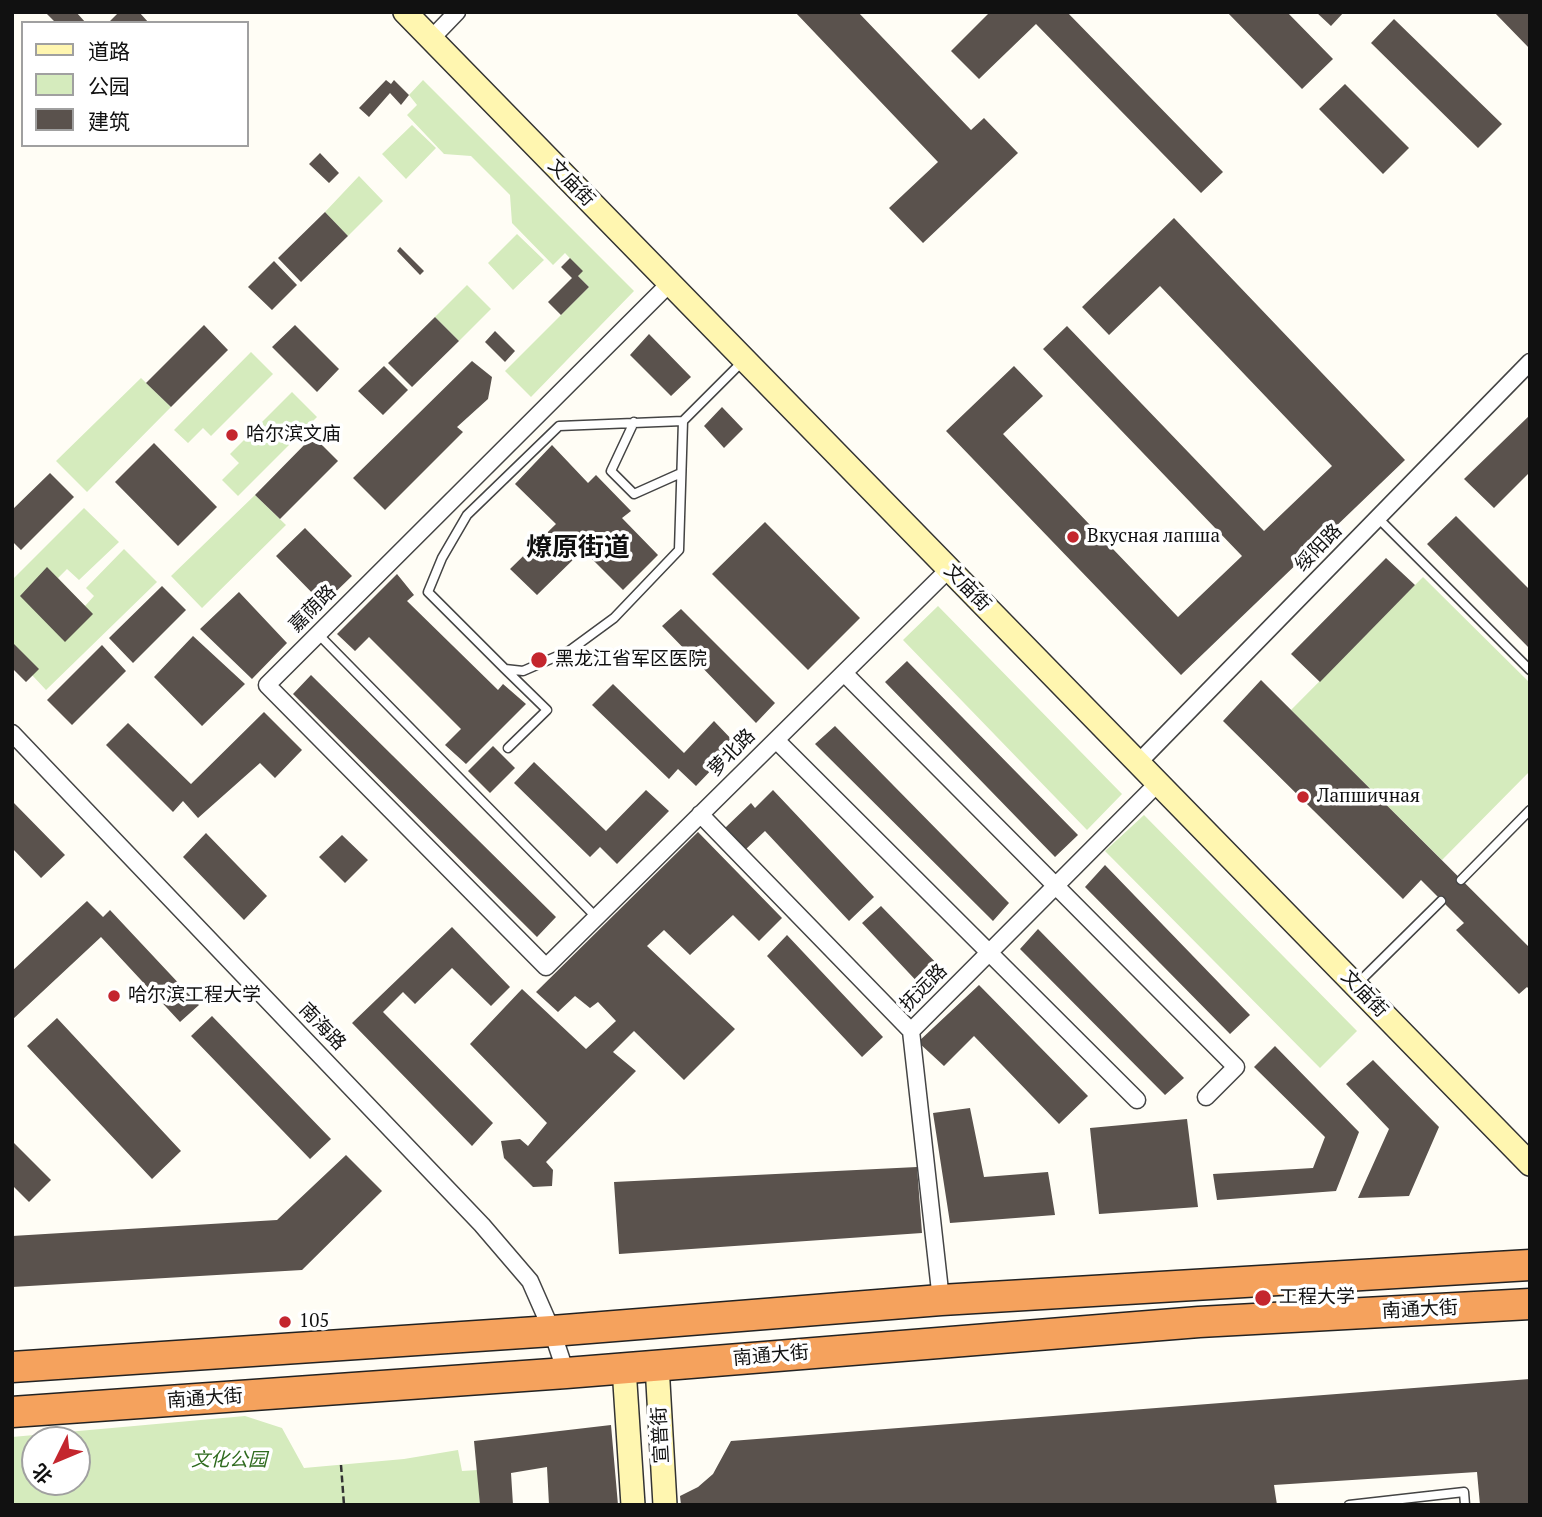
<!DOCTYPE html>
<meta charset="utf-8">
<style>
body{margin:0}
#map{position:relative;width:1542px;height:1517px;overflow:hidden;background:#fffdf5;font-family:"PT Serif","Noto Sans SC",serif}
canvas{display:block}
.frame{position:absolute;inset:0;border:14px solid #111;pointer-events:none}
.legend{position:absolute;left:21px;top:21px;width:228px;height:126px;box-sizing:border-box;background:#fff;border:2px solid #a0a0a0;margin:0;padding:9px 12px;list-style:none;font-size:21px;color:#111}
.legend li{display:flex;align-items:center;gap:14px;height:35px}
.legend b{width:35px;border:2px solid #a0a0a0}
.north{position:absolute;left:21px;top:1426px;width:70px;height:70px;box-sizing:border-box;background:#fff;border:2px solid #a0a0a0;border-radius:50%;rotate:227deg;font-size:19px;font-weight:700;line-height:28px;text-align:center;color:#111}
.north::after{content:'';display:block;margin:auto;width:24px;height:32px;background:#c4262e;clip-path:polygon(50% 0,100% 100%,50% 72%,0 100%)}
</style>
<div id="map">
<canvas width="1542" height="1517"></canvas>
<div class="frame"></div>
<ul class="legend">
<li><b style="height:9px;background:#fff6b0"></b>道路</li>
<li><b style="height:19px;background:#d5ebbd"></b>公园</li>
<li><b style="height:19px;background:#5a524d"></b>建筑</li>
</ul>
<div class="north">北</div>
</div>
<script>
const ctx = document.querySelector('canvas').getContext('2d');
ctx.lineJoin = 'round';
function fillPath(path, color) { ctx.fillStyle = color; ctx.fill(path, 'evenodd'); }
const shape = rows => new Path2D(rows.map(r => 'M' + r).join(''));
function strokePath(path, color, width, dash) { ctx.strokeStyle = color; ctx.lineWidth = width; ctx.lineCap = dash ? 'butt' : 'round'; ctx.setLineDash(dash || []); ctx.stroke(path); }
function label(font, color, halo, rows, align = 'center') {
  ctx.font = font + ' "PT Serif","Noto Sans SC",serif'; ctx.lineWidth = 7; ctx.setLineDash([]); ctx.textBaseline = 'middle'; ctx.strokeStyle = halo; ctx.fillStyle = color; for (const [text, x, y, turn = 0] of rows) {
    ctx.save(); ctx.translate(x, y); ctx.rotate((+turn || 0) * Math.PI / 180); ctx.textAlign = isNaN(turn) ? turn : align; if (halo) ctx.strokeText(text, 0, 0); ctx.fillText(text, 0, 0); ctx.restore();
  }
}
const green = shape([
 [423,80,634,291,531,397,505,371,589,287,578,276,582,271,565,253,553,265,512,223,510,195,471,156,444,154,407,115,417,105,409,95],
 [412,125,436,148,406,179,382,154],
 [359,176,383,201,348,236,325,212],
 [517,234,544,260,513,290,488,263],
 [467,285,491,309,459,341,435,317],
 [251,352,273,374,211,436,203,428,188,443,174,430],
 [141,378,171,407,87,492,56,461],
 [292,392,317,417,238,496,222,480,239,463,230,454],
 [255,495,286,525,202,608,171,576],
 [84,508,119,542,79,580,67,569,58,578,85,606,94,596,86,588,124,549,157,582,46,690,32,675,12,642,12,580],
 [1423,577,1530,683,1530,771,1442,860,1291,710],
 [938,606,1122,794,1087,830,903,640],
 [1144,815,1357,1031,1320,1068,1105,851],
 [245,1416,282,1428,304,1468,404,1459,458,1450,462,1471,478,1470,480,1505,12,1505,12,1437],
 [35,1440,77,1440,77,1482,35,1482]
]);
const building = shape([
 [45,12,76,12,86,23,56,23],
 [119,12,139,12,149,23,108,23],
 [795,12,858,12,971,130,984,118,1018,153,923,243,889,208,938,162],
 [990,12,1067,12,1223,172,1201,193,1036,24,979,79,951,51],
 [1227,12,1287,12,1333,59,1302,89],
 [1316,12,1344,12,1331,26],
 [1494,12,1530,12,1530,49],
 [1394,19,1502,124,1478,148,1371,43],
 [386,80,391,84,394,80,409,95,401,105,390,93,369,117,359,108],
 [1345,84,1409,148,1383,174,1319,109],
 [320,153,339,173,329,183,309,164],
 [325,212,348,236,301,282,278,258],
 [1174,218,1405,460,1181,675,946,431,1014,366,1043,396,1003,434,1178,617,1242,556,1043,349,1067,326,1264,531,1332,466,1160,286,1109,335,1082,307],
 [400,247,424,271,420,275,397,251],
 [570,258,583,271,578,276,589,287,561,315,548,302,572,278,561,267],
 [274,261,297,285,272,310,248,287],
 [435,317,459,341,412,387,388,363],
 [204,325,228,350,171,407,146,383],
 [295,325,339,369,317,392,272,347],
 [495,331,515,351,505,362,485,342],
 [649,334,691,377,671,396,630,355],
 [472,361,492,377,488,399,457,427,463,432,385,510,353,478],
 [384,366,408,390,383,415,358,391],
 [722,407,743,429,724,448,704,426],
 [1530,415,1530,472,1494,508,1464,479],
 [313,436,338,461,280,519,255,495],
 [154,443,217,507,178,546,115,482],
 [552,445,588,483,596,475,631,511,622,518,658,555,623,590,583,550,537,595,510,569,556,524,515,484],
 [50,473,74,497,21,550,12,541,12,510],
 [1456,516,1530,590,1530,649,1427,544],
 [765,522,860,618,808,670,712,574],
 [305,528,352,576,323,604,276,556],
 [1386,558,1415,585,1320,682,1291,654],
 [47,567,93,614,65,642,20,596],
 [397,574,414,595,407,601,498,690,503,684,526,704,466,764,445,745,461,729,369,637,355,651,337,634],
 [162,586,186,610,133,663,109,638],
 [239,592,287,643,252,679,200,629],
 [681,609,775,703,756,723,662,626],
 [193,636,245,684,202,726,154,677],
 [12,642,39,669,26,682,12,668],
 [102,645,126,671,72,725,47,700],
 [907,661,1078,835,1055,857,885,682],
 [311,675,556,917,537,937,293,694],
 [1261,680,1530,948,1530,990,1527,987,1519,994,1456,930,1464,923,1421,880,1403,899,1223,721],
 [613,684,684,753,714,721,736,744,696,786,678,769,669,779,592,705],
 [264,712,302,750,275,778,260,763,198,818,183,801,173,812,106,745,128,723,191,784],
 [835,726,1009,903,993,921,815,744],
 [493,746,515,768,490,793,468,771],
 [534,762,606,831,646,790,669,811,617,864,600,847,590,857,514,783],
 [773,790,874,897,849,921,765,831,745,850,725,828,751,803,755,808],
 [12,801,65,855,41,878,12,848],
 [698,832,782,918,759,941,733,915,690,955,664,930,647,946,735,1029,684,1080,634,1031,613,1052,636,1071,546,1162,553,1170,552,1186,533,1187,504,1158,501,1141,520,1139,528,1146,547,1123,470,1044,522,989,586,1049,616,1021,598,1002,590,1008,575,996,558,1012,536,992],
 [206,833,267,896,244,920,183,857],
 [342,835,368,860,345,883,319,857],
 [1105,865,1250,1015,1230,1034,1085,887],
 [87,901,103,917,110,910,199,1005,180,1022,101,937,12,1020,12,971],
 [881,906,942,969,923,988,862,923],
 [452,927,510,987,491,1006,452,968,415,1004,403,992,383,1012,493,1123,472,1146,352,1023],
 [1038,929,1184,1078,1165,1095,1020,949],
 [787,935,883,1037,862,1057,767,956],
 [979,985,1088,1096,1059,1124,974,1036,944,1066,918,1042],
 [212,1016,331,1139,310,1159,191,1036],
 [57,1018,181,1151,152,1179,27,1046],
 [1275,1046,1359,1132,1336,1191,1217,1200,1213,1174,1313,1168,1325,1137,1254,1067],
 [1373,1060,1439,1127,1409,1196,1358,1198,1389,1129,1346,1084],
 [970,1108,984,1177,1048,1172,1055,1215,950,1223,933,1113],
 [1187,1119,1198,1207,1099,1214,1090,1128],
 [12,1141,51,1180,29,1202,12,1185],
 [346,1155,382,1191,302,1270,12,1287,12,1236,277,1220],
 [917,1167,922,1233,619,1254,614,1182],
 [1530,1379,1530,1505,1480,1505,1477,1472,1274,1485,1277,1505,681,1505,680,1496,698,1487,713,1474,731,1441],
 [611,1425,618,1505,549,1505,547,1467,511,1473,513,1505,480,1505,474,1441]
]);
const path = shape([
 [341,1465,344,1505]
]);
const lane = shape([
 [683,421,559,426,467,515,442,558,428,592,505,669,523,671,569,651,614,618,679,550,683,421,742,362],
 [634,422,611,471,634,494,681,473],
 [1378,518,1530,670],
 [318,634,596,917],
 [505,669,547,710,508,748],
 [1461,880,1530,810],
 [1356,985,1441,901],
 [1349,1505,1464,1492,1465,1505]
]);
const street = shape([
 [431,39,457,12],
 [670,283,267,685,546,967,949,569],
 [844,673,1236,1067,1206,1097],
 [12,733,482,1225,530,1281,552,1331,566,1373],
 [776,740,1137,1100],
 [1138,763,1530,362],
 [700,814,911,1031],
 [941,1300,911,1031,1158,783]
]);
const secondary = shape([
 [405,12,1530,1164],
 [657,1365,665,1505],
 [624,1368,633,1505]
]);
const highway = shape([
 [12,1367,552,1331,941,1300,1530,1265],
 [12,1412,566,1373,1199,1322,1530,1304]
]);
const markers = [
 [232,435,7,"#c4262e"],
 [1073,537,7,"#c4262e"],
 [539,660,9,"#c4262e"],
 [1303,797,7,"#c4262e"],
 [114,996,7,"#c4262e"],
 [1263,1298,9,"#c4262e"],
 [285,1322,7,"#c4262e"]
];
const streetNames = [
 ["文庙街",571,183,46],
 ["绥阳路",1319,548,-46],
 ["文庙街",967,588,46],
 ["嘉荫路",313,609,-45],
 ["萝北路",732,753,-45],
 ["抚远路",924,988,-45],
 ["文庙街",1364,994,46],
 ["南海路",322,1027,46],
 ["南通大街",1420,1310,-3],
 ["南通大街",771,1356,-5],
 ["南通大街",205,1399,-4],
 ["宣普街",661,1435,-93]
];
const poiNames = [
 ["哈尔滨文庙",246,435],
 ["Вкусная лапша",1087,537],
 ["黑龙江省军区医院",555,660],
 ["Лапшичная",1317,797],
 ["哈尔滨工程大学",128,996],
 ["工程大学",1279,1298],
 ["105",299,1322]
];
const parkNames = [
 ["文化公园",229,1461]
];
const districtNames = [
 ["燎原街道",578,549]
];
fillPath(green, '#d5ebbd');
fillPath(building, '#5a524d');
strokePath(lane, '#444', 11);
strokePath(street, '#444', 19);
strokePath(secondary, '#333', 26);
strokePath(highway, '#222', 33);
strokePath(path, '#333', 2.5, [7, 3.5]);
strokePath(lane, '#fff', 8);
strokePath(street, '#fff', 16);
strokePath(secondary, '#fff6b0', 23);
strokePath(highway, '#f5a25d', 30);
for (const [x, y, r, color] of markers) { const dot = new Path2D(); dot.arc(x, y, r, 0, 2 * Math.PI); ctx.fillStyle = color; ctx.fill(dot); strokePath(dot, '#fff', 2.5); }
label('19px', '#111', '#fff', streetNames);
label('19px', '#111', '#fff', poiNames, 'left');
label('italic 19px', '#2f6b1f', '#fff', parkNames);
label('bold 26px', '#111', '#fff', districtNames);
</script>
